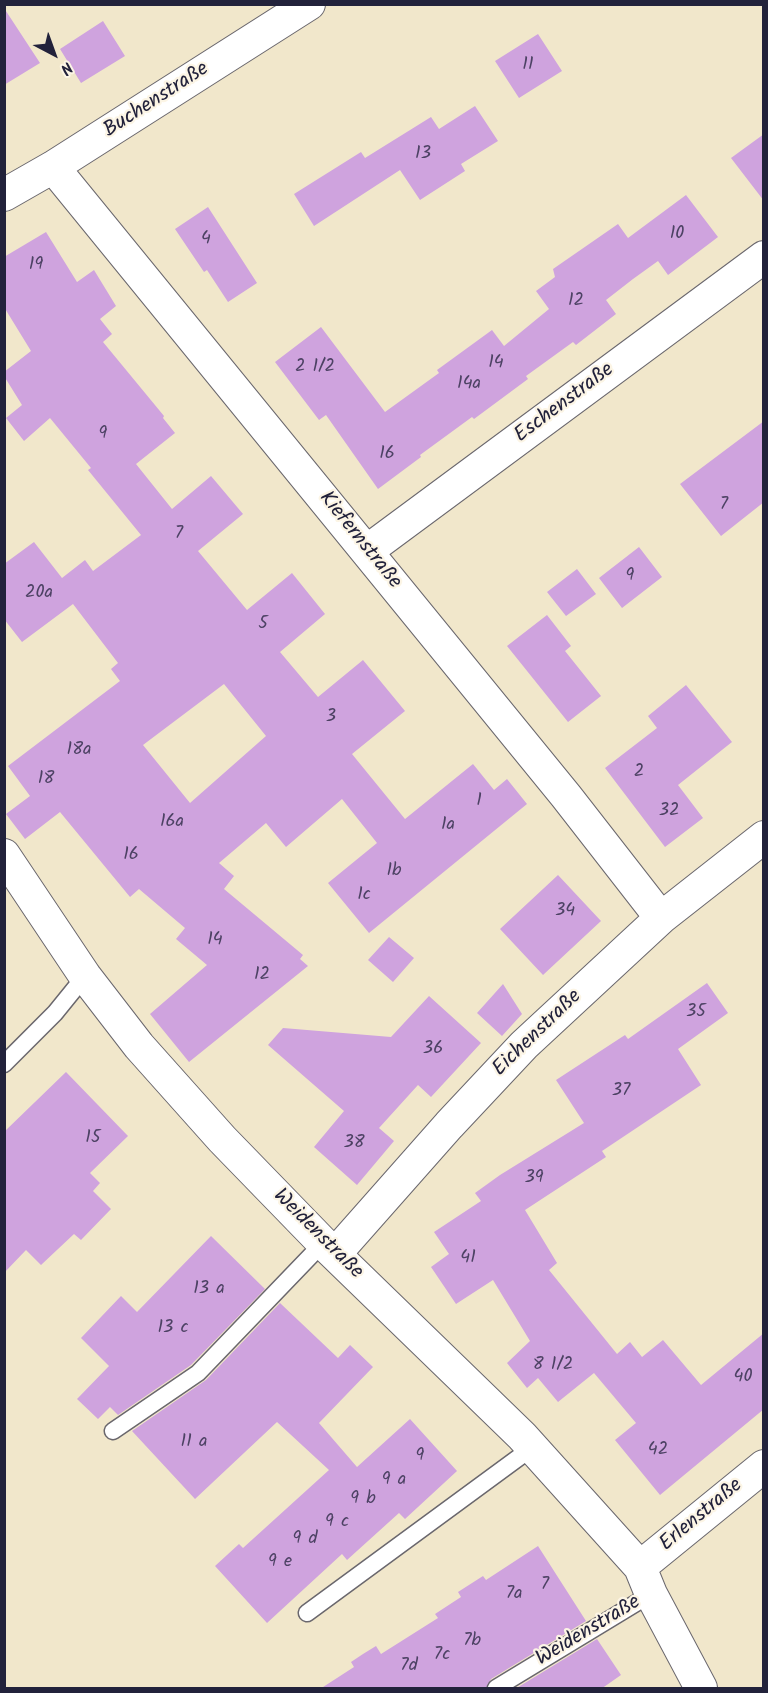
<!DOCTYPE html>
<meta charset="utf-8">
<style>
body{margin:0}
#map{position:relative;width:768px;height:1693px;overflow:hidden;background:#f1e7cb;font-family:Kalam,sans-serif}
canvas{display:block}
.frame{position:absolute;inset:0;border:6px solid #22223b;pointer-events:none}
.north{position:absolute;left:24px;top:24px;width:60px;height:60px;-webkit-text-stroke:4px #fcf5e5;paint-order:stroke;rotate:139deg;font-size:16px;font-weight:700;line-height:24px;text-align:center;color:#22223b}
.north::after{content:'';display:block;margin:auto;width:21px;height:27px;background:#22223b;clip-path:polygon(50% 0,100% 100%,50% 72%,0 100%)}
</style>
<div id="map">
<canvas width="768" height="1693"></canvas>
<div class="frame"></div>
<div class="north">N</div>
</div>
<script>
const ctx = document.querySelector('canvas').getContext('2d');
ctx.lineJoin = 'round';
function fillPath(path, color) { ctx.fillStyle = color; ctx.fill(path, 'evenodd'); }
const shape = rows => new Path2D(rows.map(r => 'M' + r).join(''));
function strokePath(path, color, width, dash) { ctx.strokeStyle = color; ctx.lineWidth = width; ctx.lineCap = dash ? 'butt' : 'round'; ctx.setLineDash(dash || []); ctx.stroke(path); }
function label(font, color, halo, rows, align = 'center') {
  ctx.font = font + ' Kalam,sans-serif'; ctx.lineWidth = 4.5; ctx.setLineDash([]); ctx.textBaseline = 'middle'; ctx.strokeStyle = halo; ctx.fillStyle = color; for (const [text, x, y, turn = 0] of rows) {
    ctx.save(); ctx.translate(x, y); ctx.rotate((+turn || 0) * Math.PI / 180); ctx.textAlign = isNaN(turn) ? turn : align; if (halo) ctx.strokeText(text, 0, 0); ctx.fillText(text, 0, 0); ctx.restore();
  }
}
const building = shape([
 [4,8,40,63,4,85],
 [103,21,125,56,81,83,60,49],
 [538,34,562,71,519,98,495,61],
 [475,106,498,141,461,164,465,171,420,200,400,170,314,226,294,194,361,152,365,158,431,117,439,129],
 [764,134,764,201,731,158],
 [686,195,718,237,668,275,658,261,633,279,606,300,616,314,576,345,573,342,526,376,528,379,474,419,472,417,420,455,421,457,378,489,326,415,319,420,275,362,321,327,385,412,439,373,437,370,492,330,504,346,549,309,536,291,555,277,553,269,618,224,628,238],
 [208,207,257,283,228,302,207,270,204,272,175,229],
 [46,232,77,282,94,270,116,306,100,319,112,334,103,342,164,416,163,418,175,433,136,464,172,509,211,476,243,514,198,551,247,610,292,573,325,614,280,652,318,697,363,660,405,711,352,754,405,819,473,764,494,790,507,779,527,804,369,933,328,883,377,843,342,799,286,847,266,823,219,863,234,876,224,889,303,955,300,959,308,966,189,1062,150,1014,207,965,176,939,185,928,139,889,130,897,60,812,25,839,6,814,30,796,8,766,120,681,111,669,118,663,73,604,22,642,4,619,4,564,34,542,62,578,85,560,93,571,141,535,88,470,91,468,50,418,24,441,6,418,22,405,4,376,4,372,31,351,4,307,4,257],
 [224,684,266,736,190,803,143,745],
 [764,421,764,502,721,536,680,484],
 [639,547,662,577,622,608,599,578],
 [577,569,596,594,566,616,547,592],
 [547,615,571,646,565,651,601,696,568,722,507,646],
 [686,685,732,742,678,785,703,818,665,847,605,768,657,728,648,716],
 [558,875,601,921,543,975,500,929],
 [389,937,414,958,393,982,368,960],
 [707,983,728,1013,678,1049,701,1085,602,1151,606,1157,525,1210,557,1263,549,1270,617,1354,630,1342,642,1357,663,1340,701,1385,764,1333,764,1409,660,1495,615,1440,636,1423,594,1373,558,1402,538,1378,527,1388,507,1363,530,1341,493,1280,456,1304,431,1267,449,1254,434,1232,481,1201,475,1193,500,1175,584,1123,556,1080,625,1035,628,1039],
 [503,984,522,1014,502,1036,477,1013],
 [429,996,481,1043,431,1097,418,1085,379,1128,394,1141,357,1185,314,1147,344,1111,268,1045,283,1028,391,1037],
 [66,1072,128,1136,90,1173,100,1183,93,1191,111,1209,81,1240,74,1234,41,1265,26,1250,4,1273,4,1132],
 [211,1236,265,1289,191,1365,118,1415,110,1407,98,1419,77,1399,109,1366,81,1338,121,1296,137,1312],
 [280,1303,338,1358,350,1345,373,1367,319,1423,357,1467,410,1419,457,1471,405,1519,399,1513,347,1560,342,1554,267,1623,215,1566,239,1544,243,1548,329,1470,277,1422,195,1499,132,1431,206,1380],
 [538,1546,586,1621,491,1679,486,1689,320,1689,354,1667,351,1662,363,1654,376,1646,381,1654,438,1618,435,1614,461,1597,458,1592,483,1576,486,1580],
 [597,1639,621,1675,601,1689,515,1689]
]);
const lane = shape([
 [4,1064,55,1013,85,976],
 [113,1431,198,1373,323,1243],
 [307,1613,533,1447],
 [496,1688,651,1594]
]);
const street = shape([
 [53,167,566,796,661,918],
 [4,195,53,167,309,4],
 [367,551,764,257],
 [4,855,85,976,139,1046,222,1139,323,1243,522,1436,640,1567,651,1594,701,1688],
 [335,1254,449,1125,524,1045,661,918,764,837],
 [640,1567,764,1466]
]);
const numberNames = [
 ["11",528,66],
 ["13",423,155],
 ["10",677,235],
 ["4",206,240],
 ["19",36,266],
 ["12",576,302],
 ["14",496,364],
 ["2 1/2",315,368],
 ["14a",469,385],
 ["9",103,435],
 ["16",387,455],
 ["7",724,506],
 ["7",179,535],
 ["9",630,577],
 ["20a",39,594],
 ["5",263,625],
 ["3",331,718],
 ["18a",79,751],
 ["2",639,773],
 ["18",46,780],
 ["1",479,802],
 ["32",669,812],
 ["16a",172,823],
 ["1a",448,826],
 ["16",131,856],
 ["1b",394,872],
 ["1c",364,896],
 ["34",565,912],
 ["14",215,941],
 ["12",262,976],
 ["35",696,1013],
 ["36",433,1050],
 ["37",621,1092],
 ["15",93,1139],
 ["38",354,1144],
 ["39",534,1179],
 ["41",468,1259],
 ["13 a",209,1290],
 ["13 c",173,1329],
 ["8 1/2",553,1366],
 ["40",743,1378],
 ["11 a",194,1443],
 ["42",658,1451],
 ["9",420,1457],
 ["9 a",394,1481],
 ["9 b",363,1500],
 ["9 c",337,1523],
 ["9 d",305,1540],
 ["9 e",280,1563],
 ["7",545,1586],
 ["7a",514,1595],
 ["7b",472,1642],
 ["7c",442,1656],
 ["7d",409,1667]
];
const streetNames = [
 ["Buchenstraße",157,101,-33],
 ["Eschenstraße",565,404,-37],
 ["Kiefernstraße",359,541,51],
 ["Eichenstraße",538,1034,-44],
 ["Weidenstraße",317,1235,45],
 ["Erlenstraße",702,1516,-40],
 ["Weidenstraße",589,1632,-31]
];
fillPath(building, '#cfa3de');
strokePath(lane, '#6a676d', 19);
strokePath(street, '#6a676d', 34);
strokePath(lane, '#fff', 16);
strokePath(street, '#fff', 32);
label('18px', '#4d4264', null, numberNames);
label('21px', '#22223b', '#fcf5e5', streetNames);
</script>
